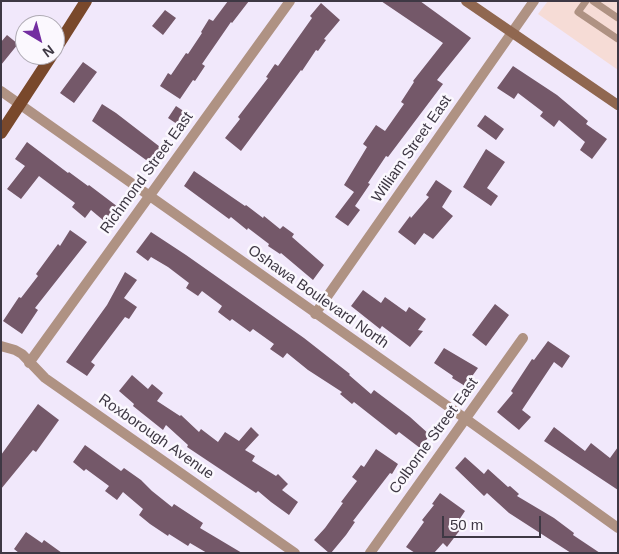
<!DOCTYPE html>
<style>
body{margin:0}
#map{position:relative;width:619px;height:554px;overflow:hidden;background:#f1e8fb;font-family:Arial,sans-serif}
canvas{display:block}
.frame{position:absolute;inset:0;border:2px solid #3e3844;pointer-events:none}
.north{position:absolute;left:15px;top:15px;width:50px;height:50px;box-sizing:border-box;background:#fbf8fe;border:1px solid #afabb4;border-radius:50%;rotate:143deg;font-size:14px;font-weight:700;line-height:20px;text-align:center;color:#3e3844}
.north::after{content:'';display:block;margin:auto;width:18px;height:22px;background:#732da1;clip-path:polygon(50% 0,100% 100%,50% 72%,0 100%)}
.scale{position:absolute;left:442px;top:516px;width:99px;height:22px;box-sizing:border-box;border:2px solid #3e3844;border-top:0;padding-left:6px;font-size:15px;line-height:18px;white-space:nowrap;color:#3e3844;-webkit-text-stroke:4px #fbf8fe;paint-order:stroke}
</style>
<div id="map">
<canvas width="619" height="554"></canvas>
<div class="frame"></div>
<div class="north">N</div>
<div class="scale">50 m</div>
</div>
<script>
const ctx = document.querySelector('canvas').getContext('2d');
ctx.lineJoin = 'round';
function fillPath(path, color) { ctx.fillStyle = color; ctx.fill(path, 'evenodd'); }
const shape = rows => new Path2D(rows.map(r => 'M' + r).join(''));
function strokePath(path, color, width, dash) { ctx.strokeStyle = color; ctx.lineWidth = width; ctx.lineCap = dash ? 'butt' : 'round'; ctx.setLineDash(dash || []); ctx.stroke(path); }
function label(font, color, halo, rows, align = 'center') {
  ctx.font = font + ' Arial,sans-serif'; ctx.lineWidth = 5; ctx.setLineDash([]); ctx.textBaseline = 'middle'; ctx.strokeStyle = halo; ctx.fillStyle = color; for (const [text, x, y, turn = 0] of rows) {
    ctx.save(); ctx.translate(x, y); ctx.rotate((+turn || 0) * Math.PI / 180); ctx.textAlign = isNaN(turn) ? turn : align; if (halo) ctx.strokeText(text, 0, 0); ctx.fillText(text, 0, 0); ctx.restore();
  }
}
const commercial = shape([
 [548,1,618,1,618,70,538,14]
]);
const building = shape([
 [228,1,249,1,232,23,231,22,202,64,205,66,195,81,193,80,180,99,160,86,168,73,171,75,186,53,188,54,202,33,201,32,209,19,213,21],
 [381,1,420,1,471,38,437,80,443,84,388,157,386,156,368,183,370,184,355,206,360,210,348,226,335,217,354,192,344,185,367,147,363,144,376,125,385,131,404,104,401,102,414,82,413,81,443,43],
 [321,3,340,20,324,39,326,40,318,51,316,50,302,71,301,70,241,151,225,138,240,119,238,117,268,78,266,77,275,64,278,66,312,18,310,16],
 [165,10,176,18,163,35,152,26],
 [7,35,18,44,1,65,1,42],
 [83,62,97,72,74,103,60,93],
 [513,66,557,95,588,121,586,124,607,139,592,159,580,150,585,142,559,120,554,127,540,116,543,112,518,93,514,99,497,88],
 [102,104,116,113,164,150,153,165,92,121],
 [176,106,188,114,180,126,168,118],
 [485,115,504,129,496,140,477,126],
 [27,142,68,173,69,172,88,186,89,185,122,210,109,225,91,210,85,218,72,207,75,203,39,176,21,199,7,189,25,166,15,159],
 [486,149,505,162,487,188,498,196,491,206,463,187],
 [194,171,245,206,246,205,263,218,264,216,280,229,283,226,294,234,292,237,324,265,313,280,281,253,280,254,268,246,269,244,248,228,247,230,231,217,229,219,184,186],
 [436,180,452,191,442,207,453,216,433,239,424,233,415,245,398,232,410,216,411,218,429,197,426,195],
 [70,230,87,242,35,308,38,310,22,334,3,321,19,297,21,298,38,276,36,274,58,244,60,246],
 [151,232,186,255,304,338,350,374,349,375,371,394,374,390,410,417,430,435,420,448,399,432,396,435,354,402,352,404,340,394,342,392,308,370,287,353,283,358,270,349,274,344,253,329,250,332,232,319,230,321,218,312,222,306,202,291,198,296,186,288,189,283,168,267,151,257,148,261,136,252],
 [125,272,137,280,124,298,137,307,129,319,125,317,91,362,95,365,87,376,66,362,107,305],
 [363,290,381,303,385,297,406,312,409,307,426,319,418,330,423,331,410,347,382,326,380,329,351,306],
 [495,304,509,315,486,346,472,335],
 [548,341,570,356,562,368,554,362,522,410,531,417,519,430,497,412,513,393,511,391,532,359,534,360],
 [444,348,478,368,465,386,452,378,453,376,434,363],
 [132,375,148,389,152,384,163,393,157,401,180,416,181,415,199,432,201,429,218,442,225,432,239,441,251,427,259,435,245,450,255,456,252,461,276,476,278,474,288,484,282,490,298,502,289,515,271,502,258,491,256,493,187,447,188,445,166,425,163,430,133,406,134,404,119,391],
 [38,404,59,420,36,452,33,450,1,489,1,455],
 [554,427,585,451,591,443,610,458,618,447,618,490,544,441],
 [85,445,121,471,124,468,141,480,152,491,172,507,174,504,203,523,200,528,242,553,207,553,190,543,188,546,169,534,168,536,150,524,139,515,143,509,123,492,117,500,105,491,109,486,86,469,84,471,73,462],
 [376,449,398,464,392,474,390,473,353,521,355,522,346,535,331,553,329,553,314,540,325,528,343,503,341,502,357,481,352,477,361,465,364,467],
 [465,457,484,474,488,469,508,487,510,486,519,494,517,496,554,518,574,533,573,535,600,553,571,553,509,513,487,493,484,496,455,468],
 [440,493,465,511,455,526,460,530,447,547,443,543,434,553,415,553,406,547,424,522,422,520,434,505,432,504],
 [26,532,42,543,44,540,62,553,19,553,14,549]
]);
const lane = shape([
 [586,1,578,12,618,39],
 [593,1,618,18]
]);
const street = shape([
 [1,91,466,419,618,528],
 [315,314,534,1],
 [1,346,15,350,22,354,45,378,295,553],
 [29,363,290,1],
 [370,553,523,338]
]);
const secondary = shape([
 [466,1,618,105]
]);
const primary = shape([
 [55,50,86,1],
 [1,133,52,55]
]);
const streetNames = [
 ["William Street East",412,149,-55],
 ["Richmond Street East",147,173,-54],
 ["Oshawa Boulevard North",318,297,35],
 ["Colborne Street East",434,436,-54],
 ["Roxborough Avenue",156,437,35]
];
fillPath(commercial, '#f6dcd6');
fillPath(building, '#745869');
strokePath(lane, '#af9283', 7);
strokePath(street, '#af9283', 10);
strokePath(secondary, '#906750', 10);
strokePath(primary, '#79482b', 12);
label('15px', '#3e3844', '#fbf8fe', streetNames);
</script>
